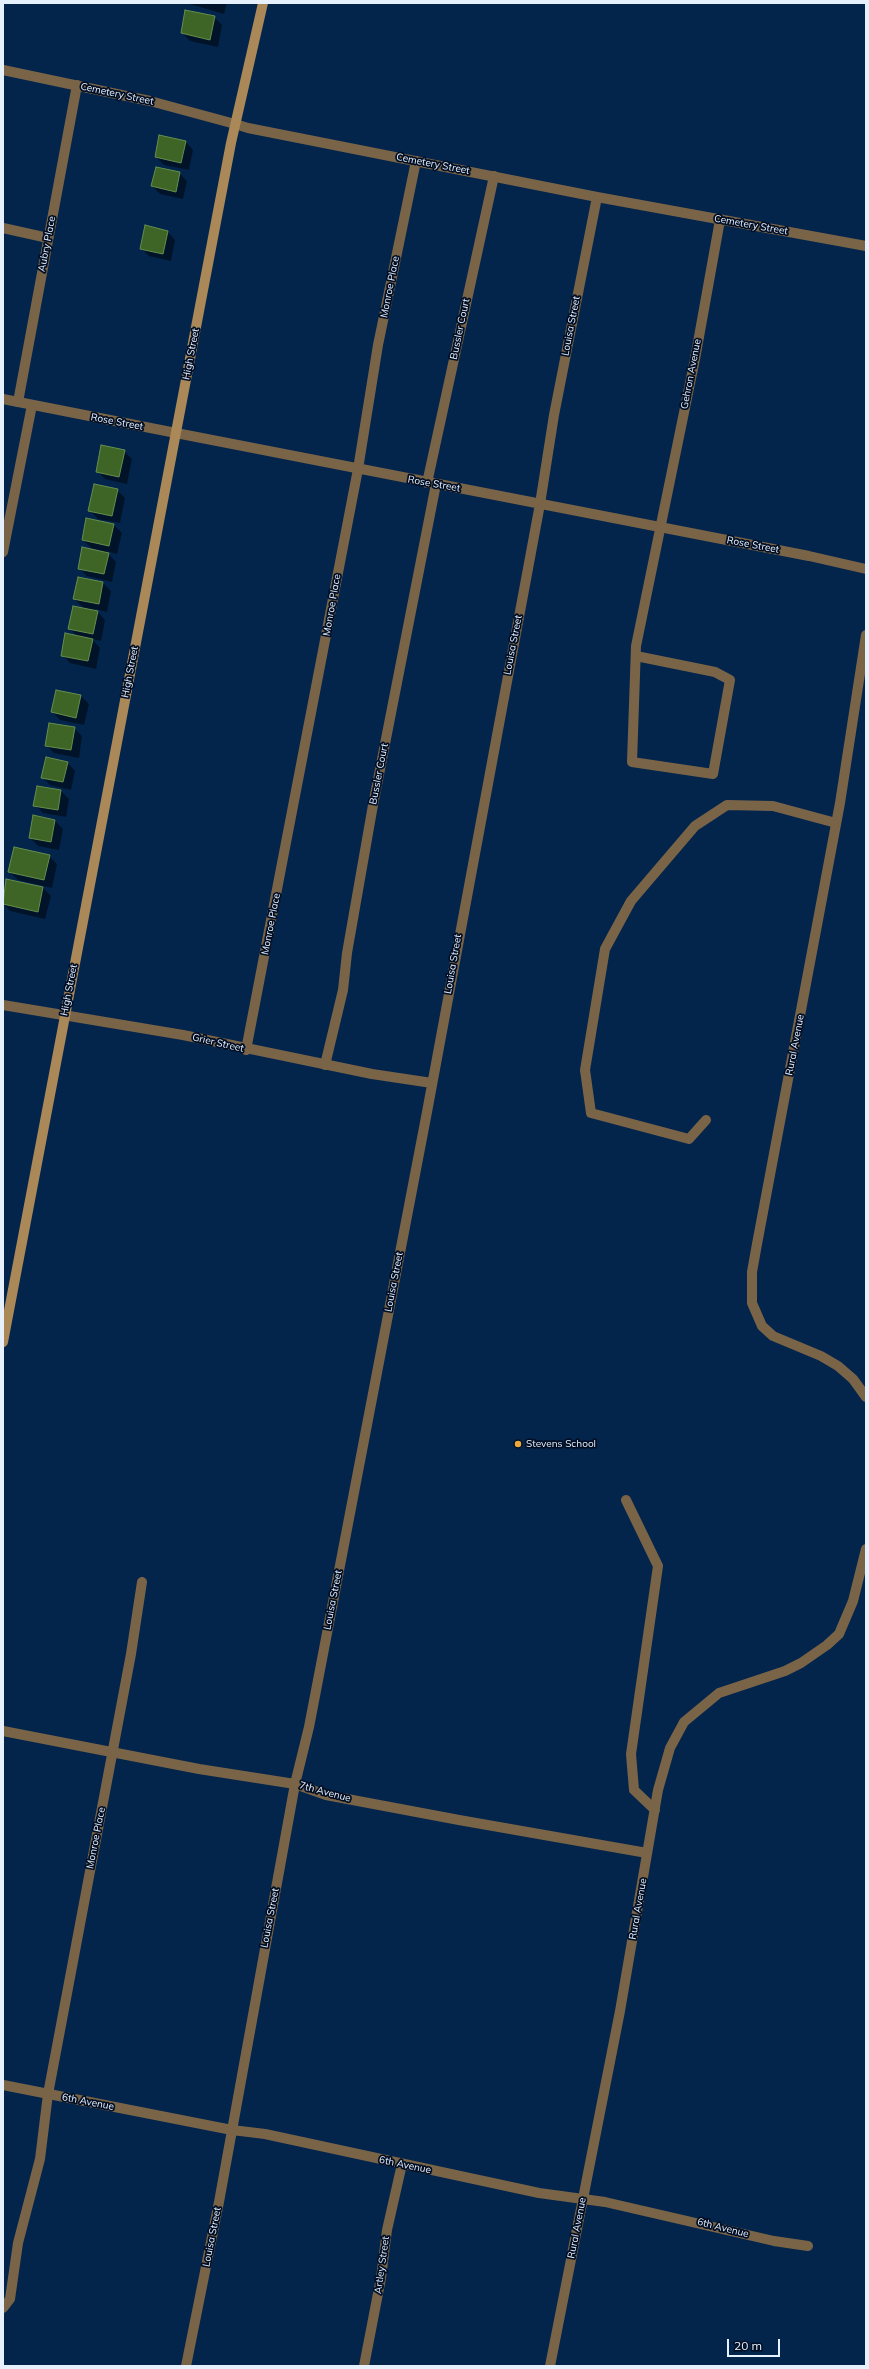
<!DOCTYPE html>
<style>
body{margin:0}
#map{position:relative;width:869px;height:2369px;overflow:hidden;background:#03254c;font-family:Mulish,sans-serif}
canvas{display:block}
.frame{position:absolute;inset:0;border:4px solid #e7f1fe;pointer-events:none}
.scale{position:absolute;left:727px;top:2339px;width:53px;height:18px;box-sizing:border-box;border:2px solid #e7f1fe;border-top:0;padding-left:5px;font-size:12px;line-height:14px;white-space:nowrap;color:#e7f1fe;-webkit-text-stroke:3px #010e24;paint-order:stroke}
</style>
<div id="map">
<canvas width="869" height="2369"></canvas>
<div class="frame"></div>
<div class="scale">20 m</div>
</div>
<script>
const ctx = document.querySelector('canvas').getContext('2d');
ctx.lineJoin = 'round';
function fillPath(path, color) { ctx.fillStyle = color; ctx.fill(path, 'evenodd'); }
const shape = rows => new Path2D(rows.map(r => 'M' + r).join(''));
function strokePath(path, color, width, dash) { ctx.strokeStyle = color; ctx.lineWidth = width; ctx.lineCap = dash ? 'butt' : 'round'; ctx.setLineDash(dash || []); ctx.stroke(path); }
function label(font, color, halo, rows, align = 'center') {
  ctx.font = font + ' Mulish,sans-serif'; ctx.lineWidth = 3.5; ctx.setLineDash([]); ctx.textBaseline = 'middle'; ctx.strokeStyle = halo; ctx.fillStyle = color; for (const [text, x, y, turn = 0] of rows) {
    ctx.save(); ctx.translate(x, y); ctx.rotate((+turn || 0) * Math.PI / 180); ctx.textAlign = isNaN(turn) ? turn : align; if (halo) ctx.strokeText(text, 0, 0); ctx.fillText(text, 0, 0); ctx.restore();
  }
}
const shadow = shape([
 [186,3,227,3,224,14],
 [214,17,222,25,218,47,190,41,182,33],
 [185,141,193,150,189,170,164,165,156,157],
 [179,173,187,181,183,199,160,194,152,186],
 [167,231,175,240,171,261,149,256,141,248],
 [124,451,132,459,127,484,105,479,97,471],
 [117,490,125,498,120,523,98,519,90,511],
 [114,525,122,533,117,554,106,551,116,562,112,582,87,576,79,568,98,550,91,548,83,540],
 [79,578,103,583,111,591,107,612,95,609,105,620,101,641,92,639,100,648,96,669,70,663,62,655,77,636,69,628,85,609,74,599],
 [57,691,81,696,89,704,84,725,60,720,52,712],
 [74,728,82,736,79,758,54,753,46,745],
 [67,762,75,771,71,790,50,785,42,777],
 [38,787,61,791,69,799,66,817,43,813,35,805],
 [34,817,55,821,63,829,59,850,38,846,30,838],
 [49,856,57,864,52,888,18,880,9,872],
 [7,880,43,888,51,896,45,919,10,911,3,904]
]);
const building = shape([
 [185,10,215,16,210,40,181,33,185,10],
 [159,135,186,141,181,163,155,157,159,135],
 [156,167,180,172,176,192,151,186,156,167],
 [145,225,168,231,163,254,140,249,145,225],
 [101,445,125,450,119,477,96,472,101,445],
 [94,484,118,489,112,516,88,511,94,484],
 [86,518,114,524,109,546,82,540,86,518],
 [82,547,109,553,104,574,78,569,82,547],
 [78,577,103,582,99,604,73,599,78,577],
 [73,606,98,611,93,634,68,629,73,606],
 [65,633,93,639,88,661,61,656,65,633],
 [56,690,81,695,76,718,51,712,56,690],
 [49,723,75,727,71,750,45,746,49,723],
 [46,757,68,762,63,782,41,778,46,757],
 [37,786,61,790,58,810,33,806,37,786],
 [33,815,55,820,51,842,29,838,33,815],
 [14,847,50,855,44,880,8,872,14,847],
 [6,879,43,887,38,912,3,904,6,879]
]);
const service = shape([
 [3,228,48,238],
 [18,402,77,85],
 [358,469,378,345,416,161],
 [427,483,494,176],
 [636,656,715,672,730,680,713,774,632,762,636,646,695,359,720,220],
 [325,1065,343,990,347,953,373,805,436,484],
 [706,1120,689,1139,591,1113,585,1070,605,949,631,901,695,826,727,805,773,806,836,823],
 [626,1500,658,1566,631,1754,634,1790,655,1810],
 [3,2308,10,2299,18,2243,40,2159,48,2094,131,1654,142,1582],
 [364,2366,381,2278,387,2230,402,2164]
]);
const minor = shape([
 [235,124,248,128,597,197,866,246],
 [176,433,809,556,866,569],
 [3,552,32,405],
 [866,635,840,803,757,1244,752,1272,752,1303,762,1326,773,1336,821,1356,838,1366,853,1379,866,1397],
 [3,1005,183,1035,372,1074,432,1083],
 [246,1050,358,469],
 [3,1731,199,1769,295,1784,326,1795,459,1820,647,1853],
 [3,2085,232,2130,265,2134,539,2193,605,2202,774,2241,808,2246],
 [186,2366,219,2202,295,1784,309,1727,427,1112,540,504,554,415,597,197],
 [550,2366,620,2011,658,1790,670,1748,684,1722,719,1693,785,1671,801,1663,827,1645,839,1634,853,1601,866,1549]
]);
const tertiary = shape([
 [3,70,150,101,235,124],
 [3,399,176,433]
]);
const secondary = shape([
 [3,1342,231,143,263,3]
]);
const markers = [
 [518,1444,4,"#eca93b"]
];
const streetNames = [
 ["Cemetery Street",117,94,12],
 ["Cemetery Street",433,164,11],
 ["Cemetery Street",751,225,10],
 ["Aubry Place",47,244,-79],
 ["Monroe Place",390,287,-79],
 ["Louisa Street",571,326,-79],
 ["Bussler Court",460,329,-78],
 ["High Street",191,354,-79],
 ["Gehron Avenue",691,374,-79],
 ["Rose Street",117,422,11],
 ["Rose Street",434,484,10],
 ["Rose Street",753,545,11],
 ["Monroe Place",332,605,-80],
 ["Louisa Street",513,645,-79],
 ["High Street",130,672,-79],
 ["Bussler Court",379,774,-79],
 ["Monroe Place",271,924,-79],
 ["Louisa Street",453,964,-80],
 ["High Street",69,990,-79],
 ["Grier Street",218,1043,13],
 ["Rural Avenue",795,1045,-79],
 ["Louisa Street",394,1282,-79],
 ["Louisa Street",333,1600,-79],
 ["7th Avenue",325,1792,15],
 ["Monroe Place",96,1838,-79],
 ["Rural Avenue",638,1909,-80],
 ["Louisa Street",270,1918,-79],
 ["6th Avenue",88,2102,11],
 ["6th Avenue",405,2165,12],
 ["Rural Avenue",577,2228,-79],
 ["6th Avenue",723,2228,14],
 ["Louisa Street",212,2237,-79],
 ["Artley Street",382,2265,-82]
];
const poiNames = [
 ["Stevens School",526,1444]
];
fillPath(shadow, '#0007');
fillPath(building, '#3e6526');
strokePath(building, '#658e4e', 1);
strokePath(service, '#7a6447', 10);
strokePath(minor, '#7a6447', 10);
strokePath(tertiary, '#7a6447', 10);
strokePath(secondary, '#aa8857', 10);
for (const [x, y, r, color] of markers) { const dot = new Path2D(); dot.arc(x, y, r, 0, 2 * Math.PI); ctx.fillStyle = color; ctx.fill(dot); strokePath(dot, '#010e24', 1.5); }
label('10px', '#e7f1fe', '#010e24', streetNames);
label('10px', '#e7f1fe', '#010e24', poiNames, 'left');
</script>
